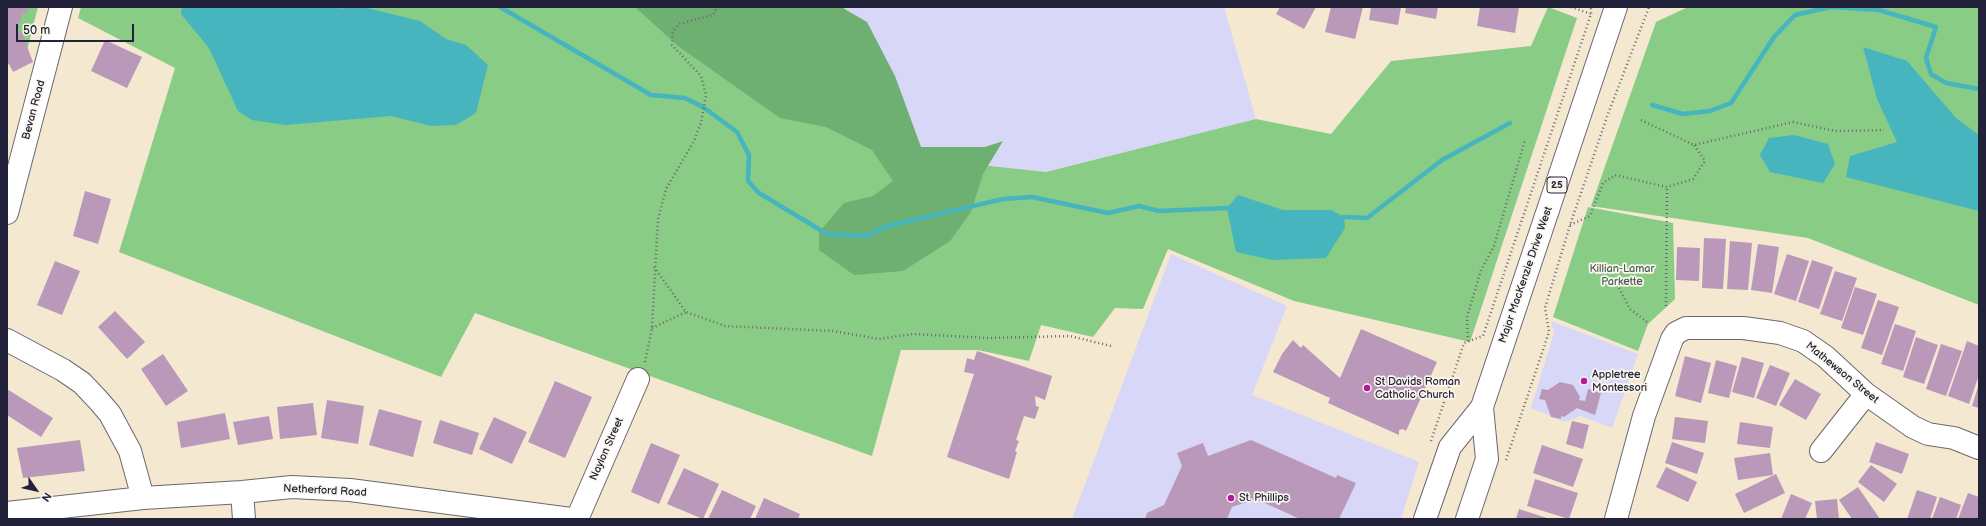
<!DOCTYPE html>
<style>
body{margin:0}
#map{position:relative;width:1986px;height:526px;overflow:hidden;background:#f4e8d0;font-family:"Balsamiq Sans",sans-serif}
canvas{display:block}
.frame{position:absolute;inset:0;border:8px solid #22223b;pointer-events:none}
.north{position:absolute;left:16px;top:470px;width:40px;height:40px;-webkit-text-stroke:3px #fbf7ec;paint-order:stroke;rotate:124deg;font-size:11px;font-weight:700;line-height:16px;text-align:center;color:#22223b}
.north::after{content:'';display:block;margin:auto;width:14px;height:18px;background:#22223b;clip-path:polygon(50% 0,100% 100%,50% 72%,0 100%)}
.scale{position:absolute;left:16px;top:24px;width:118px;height:18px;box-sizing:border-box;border:2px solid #22223b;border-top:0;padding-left:5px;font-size:12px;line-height:14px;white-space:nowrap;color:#22223b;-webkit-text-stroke:3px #fbf7ec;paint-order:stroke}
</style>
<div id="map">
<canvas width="1986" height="526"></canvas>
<div class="frame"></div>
<div class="north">N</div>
<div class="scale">50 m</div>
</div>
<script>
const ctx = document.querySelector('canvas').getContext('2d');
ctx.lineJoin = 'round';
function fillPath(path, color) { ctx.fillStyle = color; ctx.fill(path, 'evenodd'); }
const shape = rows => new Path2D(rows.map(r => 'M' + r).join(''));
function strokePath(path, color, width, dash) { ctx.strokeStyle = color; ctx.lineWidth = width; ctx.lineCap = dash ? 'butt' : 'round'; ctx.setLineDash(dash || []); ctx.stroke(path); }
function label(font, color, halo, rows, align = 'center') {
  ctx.font = font + ' "Balsamiq Sans",sans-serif'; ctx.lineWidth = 3.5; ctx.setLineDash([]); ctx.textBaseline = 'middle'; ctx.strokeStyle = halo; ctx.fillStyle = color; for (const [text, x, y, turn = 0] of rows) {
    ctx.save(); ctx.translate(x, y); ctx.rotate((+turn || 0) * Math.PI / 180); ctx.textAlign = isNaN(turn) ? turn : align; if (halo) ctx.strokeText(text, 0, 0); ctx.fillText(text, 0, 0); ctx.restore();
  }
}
const built = shape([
 [844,7,1224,7,1256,119,1046,172,908,157],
 [1171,254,1287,306,1252,395,1419,462,1401,519,1072,519],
 [1551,321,1638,354,1612,428,1581,416,1565,422,1531,408,1554,333]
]);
const green = shape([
 [7,7,38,7,26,54],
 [81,7,844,7,908,157,1046,172,1256,119,1331,134,1391,61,1531,46,1548,7,1577,18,1470,342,1294,301,1168,249,1143,309,1115,308,1093,337,1041,325,1029,361,978,350,901,350,872,456,475,313,441,377,119,252,175,68,78,18],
 [1688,7,1979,7,1979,305,1808,238,1591,206,1656,22],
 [1588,207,1673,223,1675,299,1648,324,1638,351,1553,317]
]);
const forest = shape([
 [635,7,841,7,867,22,895,76,921,147,985,147,1003,141,983,174,971,212,950,241,903,271,854,275,819,250,819,232,844,203,873,196,893,181,872,150,826,127,780,118,678,46]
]);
const water = shape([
 [182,7,338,7,341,9,346,7,363,7,420,21,446,39,466,45,488,65,476,113,456,125,431,126,391,116,285,125,252,120,238,111,209,48,181,14],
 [1863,47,1907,61,1956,118,1979,135,1979,211,1846,177,1850,156,1897,142,1877,99],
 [1794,135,1828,144,1835,164,1823,183,1770,172,1760,155,1769,138],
 [1238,195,1283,210,1331,210,1344,217,1345,228,1326,258,1272,260,1236,252,1227,208]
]);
const stream = shape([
 [500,7,651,95,685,98,703,107,737,132,749,155,748,181,759,193,827,234,866,236,887,226,1003,199,1032,197,1108,213,1139,206,1159,211,1227,208],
 [1652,105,1683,114,1710,111,1731,103,1774,37,1795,15,1831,7,1879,10,1936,27,1926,58,1931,74,1946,83,1979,89],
 [1344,217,1367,218,1442,160,1510,123]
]);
const building = shape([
 [7,7,29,7,26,14,23,13,20,22,17,23,20,28,16,29,18,33,21,31,33,62,13,72,9,64,7,65],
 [1280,7,1316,7,1304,29,1276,14],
 [1331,7,1363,7,1355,39,1325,32],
 [1371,7,1401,7,1398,25,1369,20],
 [1406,7,1438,7,1436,19,1405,13],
 [1480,7,1519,7,1515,33,1477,26],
 [105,40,142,57,127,88,91,71],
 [85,191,111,199,98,244,73,236],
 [1704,238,1726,239,1723,289,1702,288],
 [1730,241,1752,243,1748,290,1727,289],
 [1758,244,1779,247,1772,293,1751,290],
 [1677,247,1700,248,1699,281,1676,280],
 [1787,254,1809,261,1796,301,1774,294],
 [1812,260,1833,267,1819,309,1798,302],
 [55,261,80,271,62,315,37,305],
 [1835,271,1857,278,1842,321,1820,314],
 [1855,287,1877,294,1863,335,1841,328],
 [1878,300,1899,307,1882,355,1861,348],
 [115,311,145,342,127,359,98,327],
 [1895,324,1916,331,1903,371,1881,364],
 [1361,329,1437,362,1406,431,1403,429,1399,430,1399,435,1328,403,1330,398,1273,372,1282,354,1293,340,1301,348,1303,345,1340,378],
 [1916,337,1938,345,1924,384,1903,377],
 [1967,341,1979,346,1979,375,1969,404,1948,396],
 [1941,344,1962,351,1946,396,1926,389],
 [977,351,1052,376,1045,400,1035,396,1036,406,1039,407,1035,419,1024,416,1016,440,1019,441,1015,451,1017,452,1009,479,947,457,974,374,964,372,967,358,974,360],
 [163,354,188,391,166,406,141,369],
 [1685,356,1711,363,1701,403,1675,396],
 [1742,357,1764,363,1754,398,1732,392],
 [1716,360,1737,366,1729,398,1708,393],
 [1770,365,1790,373,1776,406,1756,398],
 [1795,379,1821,394,1806,420,1779,405],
 [555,381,592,397,565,458,528,442],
 [1560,382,1573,385,1580,397,1579,400,1585,401,1588,389,1601,393,1595,415,1577,408,1564,417,1561,416,1561,419,1551,417,1545,400,1539,399,1542,389,1548,390],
 [1979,384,1979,408,1972,406],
 [7,389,53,418,41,437,7,415],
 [327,400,364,406,358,444,321,438],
 [313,403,317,435,280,439,277,407],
 [379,409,422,421,413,457,369,445],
 [225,413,230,439,181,448,177,422],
 [269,416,273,439,238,445,233,422],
 [494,417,527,432,512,464,479,449],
 [1675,417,1708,421,1705,443,1672,439],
 [440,420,479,433,472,455,433,443],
 [1572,421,1589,425,1583,449,1566,444],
 [1740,422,1773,427,1770,448,1737,444],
 [80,440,85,471,23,478,17,448],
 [1251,440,1336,478,1337,475,1356,483,1339,519,1300,519,1256,499,1232,507,1227,519,1145,519,1147,513,1164,505,1182,466,1177,453,1203,443,1208,456],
 [1672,442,1704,453,1697,474,1665,463],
 [1876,442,1909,454,1902,474,1869,462],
 [651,443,680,455,659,504,631,492],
 [1542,445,1583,459,1573,487,1533,473],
 [1770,453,1773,475,1738,480,1734,458],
 [1871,465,1897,484,1884,502,1858,482],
 [1666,467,1697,482,1688,502,1656,487],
 [684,468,719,484,703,519,667,504],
 [1776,474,1785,493,1744,513,1735,494],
 [1535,479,1578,493,1569,519,1527,506],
 [1858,487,1880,519,1852,519,1839,500],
 [722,490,756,506,750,519,708,519],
 [1917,490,1937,497,1930,519,1907,519],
 [1968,493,1979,497,1979,519,1958,519],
 [1791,494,1812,503,1805,519,1781,519],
 [1940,497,1961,505,1956,519,1932,519],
 [764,498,800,514,798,519,755,519],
 [1837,499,1839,519,1817,519,1815,501],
 [1519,509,1550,519,1516,519]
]);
const path = shape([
 [1571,7,1591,14],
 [1641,120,1694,145,1793,122,1835,131,1884,130],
 [1570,225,1590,216,1603,183,1615,175,1667,187,1693,179,1705,161,1694,145],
 [654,267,686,312,725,326,833,331,879,339,913,334,990,338,1070,336,1111,346],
 [1619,288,1630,309,1647,322],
 [1666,306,1667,187],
 [652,328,686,312],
 [1468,341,1467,317,1481,270,1494,246,1525,140],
 [645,362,652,328,658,219,666,189,694,141,701,123,706,95,701,76,672,45,673,31,679,24,713,15,717,7],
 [1431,441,1464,343,1483,336,1591,14,1591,7],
 [1506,460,1549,332,1545,308,1570,225,1608,114,1649,7]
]);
const minor = shape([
 [7,213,61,7],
 [7,340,63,370,82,383,99,401,110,414,130,451,143,498],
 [1821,451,1866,394],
 [242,492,244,519],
 [7,513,143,498,242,492,292,487,350,490,571,519],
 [577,519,638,379],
 [1616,519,1644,416,1672,339,1676,333,1686,328,1743,328,1780,333,1803,341,1826,357,1866,394,1913,427,1928,434,1954,438,1979,448]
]);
const major = shape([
 [1425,519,1450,447,1482,407,1616,7],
 [1467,519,1487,459,1482,407]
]);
const markers = [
 [1584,381,4,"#b5179e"],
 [1367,388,4,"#b5179e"],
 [1231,498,4,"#b5179e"]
];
const shields = [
 [1557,185,20]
];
const shieldNames = [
 ["25",1557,185]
];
const streetNames = [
 ["Bevan Road",34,110,-75],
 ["Major MacKenzie Drive West",1526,275,-71],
 ["Mathewson Street",1842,373,39],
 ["Naylon Street",607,449,-66],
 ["Netherford Road",325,491,3]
];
const parkNames = [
 ["Killian-Lamar",1622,269],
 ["Parkette",1622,282]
];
const poiNames = [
 ["Appletree",1592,375],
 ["Montessori",1592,388],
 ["St Davids Roman",1375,382],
 ["Catholic Church",1375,395],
 ["St. Phillips",1239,498]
];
fillPath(built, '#d8d7f8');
fillPath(green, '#89cc85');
fillPath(forest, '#6eb072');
fillPath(water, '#46b5be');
strokePath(stream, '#46b5be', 4.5);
fillPath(building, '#b998ba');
strokePath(minor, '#6c676f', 24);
strokePath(major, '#6c676f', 24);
strokePath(path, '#6c676f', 2.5, [1, 3]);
strokePath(minor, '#fff', 22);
strokePath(major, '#fff', 22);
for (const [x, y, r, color] of markers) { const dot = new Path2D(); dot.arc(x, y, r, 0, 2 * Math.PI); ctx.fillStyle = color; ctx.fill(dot); strokePath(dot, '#fbf7ec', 1.5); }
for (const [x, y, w] of shields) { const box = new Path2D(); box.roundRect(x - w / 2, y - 8, w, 16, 3); ctx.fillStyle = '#fbf7ec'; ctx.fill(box); strokePath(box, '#22223b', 1); }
label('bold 10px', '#22223b', null, shieldNames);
label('11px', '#22223b', '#fbf7ec', streetNames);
label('11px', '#465e55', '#fbf7ec', parkNames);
label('11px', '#22223b', '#fbf7ec', poiNames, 'left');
</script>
